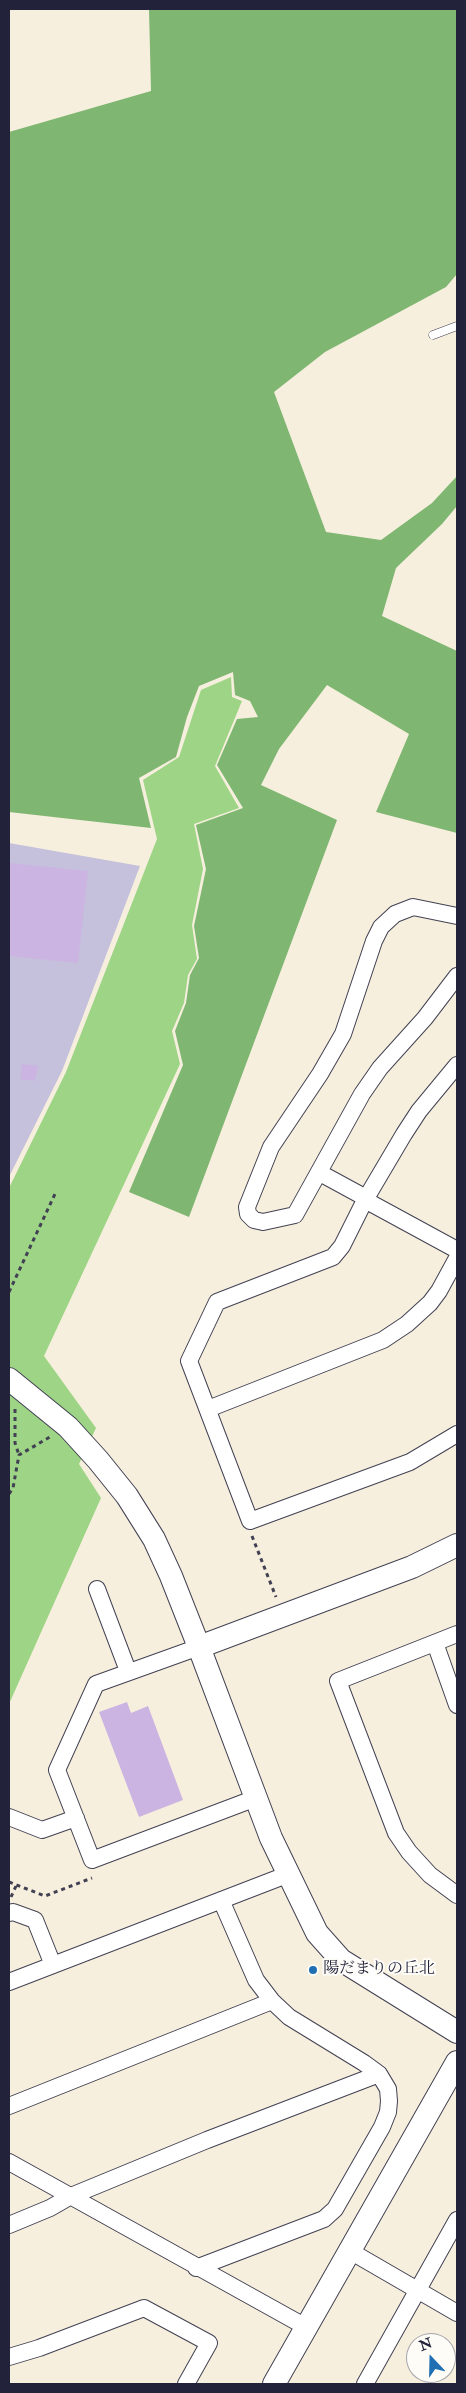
<!DOCTYPE html>
<meta charset="utf-8">
<style>
body{margin:0}
#map{position:relative;width:466px;height:2393px;overflow:hidden;background:#f7efdd;font-family:"IM FELL Double Pica",serif}
canvas{display:block}
.frame{position:absolute;inset:0;border:10px solid #22223b;pointer-events:none}
.north{position:absolute;left:406px;top:2333px;width:50px;height:50px;box-sizing:border-box;background:#fdfcf7;border:1px solid #a5a5ac;border-radius:50%;rotate:339deg;font-size:14px;font-weight:700;line-height:20px;text-align:center;color:#22223b}
.north::after{content:'';display:block;margin:auto;width:18px;height:22px;background:#1f6fb2;clip-path:polygon(50% 0,100% 100%,50% 72%,0 100%)}
</style>
<div id="map">
<canvas width="466" height="2393"></canvas>
<div class="frame"></div>
<div class="north">N</div>
</div>
<script>
const ctx = document.querySelector('canvas').getContext('2d');
ctx.lineJoin = 'round';
function fillPath(path, color) { ctx.fillStyle = color; ctx.fill(path, 'evenodd'); }
const shape = rows => new Path2D(rows.map(r => 'M' + r).join(''));
function strokePath(path, color, width, dash) { ctx.strokeStyle = color; ctx.lineWidth = width; ctx.lineCap = dash ? 'butt' : 'round'; ctx.setLineDash(dash || []); ctx.stroke(path); }
function label(font, color, halo, rows, align = 'center') {
  ctx.font = font + ' "IM FELL Double Pica","Noto Serif JP",serif'; ctx.lineWidth = 4; ctx.setLineDash([]); ctx.textBaseline = 'middle'; ctx.strokeStyle = halo; ctx.fillStyle = color; for (const [text, x, y, turn = 0] of rows) {
    ctx.save(); ctx.translate(x, y); ctx.rotate((+turn || 0) * Math.PI / 180); ctx.textAlign = isNaN(turn) ? turn : align; if (halo) ctx.strokeText(text, 0, 0); ctx.fillText(text, 0, 0); ctx.restore();
  }
}
const industrial = shape([
 [9,843,140,866,62,1071,9,1177]
]);
const green = shape([
 [231,677,232,697,242,701,215,766,239,808,194,824,203,869,192,925,197,959,188,975,184,1003,172,1031,180,1064,44,1356,96,1428,79,1464,101,1498,9,1704,9,1188,66,1072,157,839,143,780,179,757,201,690]
]);
const forest = shape([
 [149,9,457,9,457,274,446,287,325,352,274,392,326,532,381,540,432,503,457,476,457,506,442,524,396,568,382,616,457,651,457,833,376,812,409,734,327,685,279,749,261,785,337,820,189,1217,129,1192,183,1065,175,1031,186,1003,190,975,199,958,194,926,206,869,196,825,243,808,217,765,237,719,258,717,250,701,235,695,233,672,199,686,187,717,176,757,139,778,151,828,9,812,9,132,151,91]
]);
const building = shape([
 [9,863,88,871,78,963,9,956],
 [22,1064,38,1066,35,1081,20,1079],
 [127,1702,131,1713,148,1706,183,1800,139,1817,99,1712]
]);
const path = shape([
 [9,1292,55,1194],
 [15,1409,15,1443,19,1455],
 [9,1494,13,1488,19,1455,50,1437],
 [252,1536,276,1597],
 [9,1882,45,1896,92,1878],
 [11,1897,16,1886]
]);
const lane = shape([
 [433,335,457,326]
]);
const street = shape([
 [457,916,413,907,395,914,381,927,374,941,343,1034,320,1074,271,1147,247,1207,248,1214,254,1220,263,1222,295,1215,362,1094,380,1068,425,1018,457,976],
 [457,1065,419,1111,404,1134,365,1200,342,1246,333,1257,217,1302,189,1361,250,1521,410,1462,457,1434],
 [320,1173,366,1198],
 [365,1200,457,1250],
 [208,1409,383,1340,407,1324,430,1303,439,1291,457,1258],
 [97,1589,128,1671],
 [457,1634,338,1681,396,1833,409,1852,430,1875,457,1895],
 [435,1643,457,1705],
 [199,1647,96,1684,57,1770,92,1860,256,1798],
 [9,1817,42,1830,76,1818],
 [9,1913,13,1912,35,1920,53,1965],
 [9,1982,289,1874],
 [9,2106,272,2001],
 [9,2162,306,2327],
 [9,2225,50,2208,71,2196,207,2140,379,2074],
 [350,2251,457,2313],
 [196,2268,324,2219,335,2209,382,2127,388,2112,389,2101,388,2089,379,2074,364,2063,289,2017,272,2001,256,1980,221,1900],
 [9,2357,39,2348,144,2308,209,2343,186,2384],
 [365,2384,457,2220]
]);
const secondary = shape([
 [9,1379,68,1427,98,1460,127,1496,154,1539,171,1576,199,1647,271,1838,317,1933,341,1960,457,2032],
 [199,1647,412,1567,457,1545],
 [274,2384,457,2062]
]);
const markers = [
 [313,1970,5,"#1f6fb2"]
];
const poiNames = [
 ["陽だまりの丘北",323,1970]
];
fillPath(industrial, '#c5c0db');
fillPath(green, '#9dd485');
fillPath(forest, '#7eb672');
fillPath(building, '#ccb4e2');
strokePath(lane, '#424153', 9);
strokePath(street, '#424153', 18);
strokePath(secondary, '#424153', 24);
strokePath(path, '#424153', 3, [4, 4]);
strokePath(lane, '#fff', 8);
strokePath(street, '#fff', 16);
strokePath(secondary, '#fff', 22);
for (const [x, y, r, color] of markers) { const dot = new Path2D(); dot.arc(x, y, r, 0, 2 * Math.PI); ctx.fillStyle = color; ctx.fill(dot); strokePath(dot, '#fdfcf7', 2); }
label('16px', '#22223b', '#fdfcf7', poiNames, 'left');
</script>
